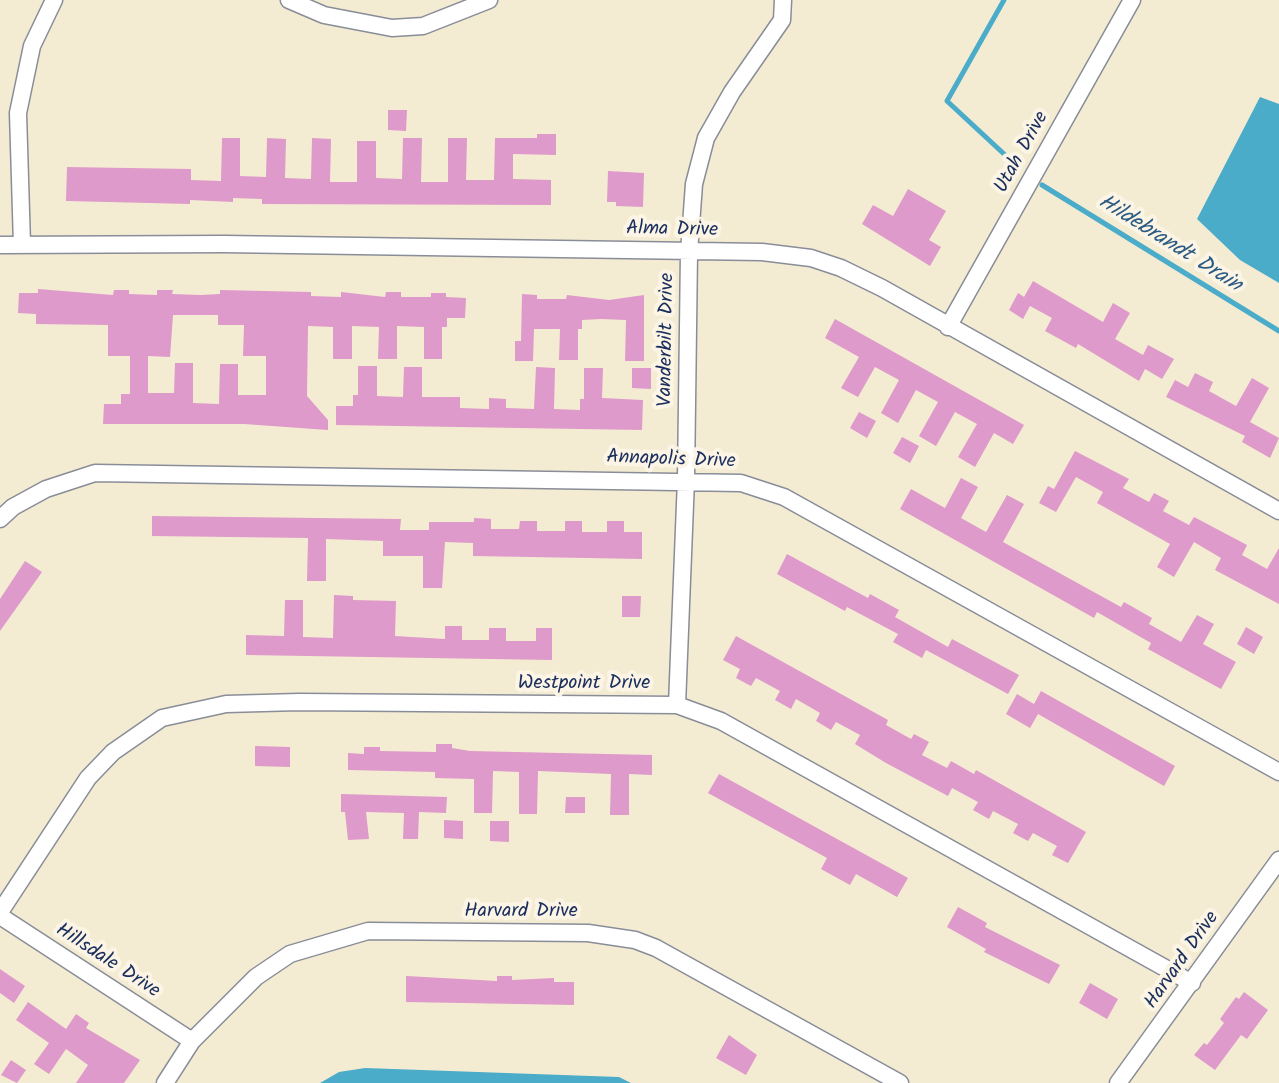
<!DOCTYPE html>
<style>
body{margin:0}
canvas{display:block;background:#f4ebd3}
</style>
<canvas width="1279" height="1083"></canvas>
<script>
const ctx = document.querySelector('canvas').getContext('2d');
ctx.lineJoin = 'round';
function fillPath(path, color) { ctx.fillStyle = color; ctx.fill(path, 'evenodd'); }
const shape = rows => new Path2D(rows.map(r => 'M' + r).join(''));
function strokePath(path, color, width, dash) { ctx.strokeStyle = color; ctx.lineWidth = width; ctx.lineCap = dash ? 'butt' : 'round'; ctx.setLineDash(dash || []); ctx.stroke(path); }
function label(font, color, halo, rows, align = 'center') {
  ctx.font = font + ' Kalam,sans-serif'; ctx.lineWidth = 8; ctx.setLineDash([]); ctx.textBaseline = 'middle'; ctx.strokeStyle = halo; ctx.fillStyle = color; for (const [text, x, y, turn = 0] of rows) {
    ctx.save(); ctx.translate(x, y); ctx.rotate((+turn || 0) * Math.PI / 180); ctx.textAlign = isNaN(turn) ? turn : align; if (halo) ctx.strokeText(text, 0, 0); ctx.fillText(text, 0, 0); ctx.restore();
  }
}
const water = shape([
 [1260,97,1279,104,1279,283,1240,260,1197,219],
 [365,1068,619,1077,631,1083,320,1083,339,1072]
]);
const stream = shape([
 [1004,0,947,101,1018,167],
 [1042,185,1279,331]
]);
const building = shape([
 [388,110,407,110,406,131,388,130],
 [537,134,556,134,556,155,513,154,513,179,551,180,551,205,262,204,262,199,233,198,233,202,190,200,190,204,66,201,67,167,191,169,191,180,221,181,222,138,240,138,240,176,266,177,267,138,286,139,285,178,311,179,312,138,331,139,330,182,357,182,357,141,376,141,376,178,402,179,403,138,422,138,421,182,448,182,448,138,467,138,466,180,494,180,495,138,537,138],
 [608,171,644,173,643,207,616,206,616,202,607,202],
 [908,189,946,211,929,240,941,247,930,266,862,224,873,205,893,216],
 [1033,281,1103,322,1113,303,1130,313,1115,339,1143,355,1148,345,1174,359,1162,379,1145,369,1139,381,1078,344,1076,348,1045,331,1052,318,1030,306,1023,319,1009,310,1018,293,1024,297],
 [38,289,113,295,114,290,129,290,129,294,157,295,157,290,173,290,172,294,200,295,220,294,220,290,311,292,311,296,341,297,341,292,385,297,386,292,401,292,401,297,431,297,431,293,446,293,446,297,466,298,465,318,447,318,447,327,442,327,442,359,424,359,424,327,397,326,397,359,378,359,379,327,352,326,352,359,333,359,333,327,308,326,307,396,328,420,328,430,244,424,103,424,104,404,121,404,121,394,130,394,130,356,108,356,108,325,36,324,36,314,18,313,19,293,38,293],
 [173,315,218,315,218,325,244,325,243,356,266,356,266,395,238,395,238,364,220,364,219,404,193,403,193,363,175,363,174,393,148,393,148,356,170,357],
 [522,294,537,295,537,299,566,299,567,295,609,300,644,295,644,361,625,361,626,320,601,319,582,320,582,329,578,329,578,360,559,360,560,329,534,329,533,361,515,361,515,341,521,341],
 [835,319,1024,425,1013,444,994,433,975,467,958,457,977,424,955,412,936,446,919,436,938,402,916,390,898,423,881,413,899,380,875,367,858,397,841,388,859,357,825,338],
 [358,366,377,366,377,396,403,397,404,367,422,367,422,397,460,397,460,408,489,409,489,398,506,399,506,408,534,409,536,367,555,368,554,409,580,410,580,399,584,399,584,368,603,368,602,398,643,400,642,430,336,425,336,406,353,406,353,395,358,395],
 [632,368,651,368,651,389,632,388],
 [1195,373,1213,382,1209,391,1236,406,1252,378,1269,388,1250,422,1279,438,1270,458,1242,442,1245,436,1166,397,1175,380,1188,387],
 [859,412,876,421,867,438,850,428],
 [902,437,919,446,910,463,893,453],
 [1075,451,1129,479,1123,488,1149,502,1154,493,1169,501,1163,511,1189,525,1194,517,1247,545,1242,555,1267,569,1279,548,1279,604,1215,570,1221,558,1194,542,1174,577,1157,567,1170,544,1097,503,1103,492,1076,477,1056,512,1039,503,1048,486,1054,489],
 [961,478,978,487,961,518,986,532,1007,495,1024,504,1003,542,1121,607,1124,602,1152,618,1149,624,1181,642,1197,615,1214,624,1203,644,1236,662,1221,689,1148,649,1151,643,1097,612,1094,618,900,509,911,489,945,508],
 [152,516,401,519,400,530,429,530,429,522,474,522,474,518,491,519,491,529,519,529,520,521,537,521,537,531,565,531,565,521,582,521,582,532,607,532,607,521,624,521,624,532,642,532,642,559,473,556,473,543,445,542,442,588,423,588,423,556,383,556,383,541,326,539,326,581,307,581,308,538,152,536],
 [787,554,868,598,870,594,899,610,895,617,948,647,952,639,1019,675,1008,694,926,650,922,658,893,642,898,634,847,607,845,611,777,574],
 [25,561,42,572,0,631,0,599],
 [334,595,353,596,353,600,396,601,395,636,445,639,445,626,462,626,462,640,489,640,489,628,506,628,506,641,536,641,536,628,552,628,552,660,246,655,246,635,284,636,285,600,303,600,303,637,333,638],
 [622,596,641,596,640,617,622,617],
 [1246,627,1263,637,1254,654,1237,644],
 [736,636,888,720,886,725,911,739,914,734,929,742,922,755,947,768,951,761,974,774,976,770,1086,832,1068,863,1052,855,1057,846,1033,833,1028,841,1013,833,1018,824,993,811,989,819,973,810,978,802,952,788,948,796,886,763,855,744,860,735,836,722,831,730,816,721,820,713,796,699,791,709,775,700,780,691,756,678,751,686,736,678,740,669,723,660],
 [1041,691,1175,766,1164,786,1038,714,1030,728,1006,714,1017,694,1034,704],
 [436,744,452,744,452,748,470,751,652,755,652,775,629,774,629,815,610,815,611,774,538,771,537,814,519,814,519,772,493,771,492,813,474,813,474,779,435,778,435,772,348,770,348,753,364,754,364,747,380,747,380,751,436,752],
 [255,746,290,747,290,767,255,766],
 [719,774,908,878,897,897,856,874,850,885,821,869,827,858,708,793],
 [341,794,447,797,446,813,419,812,418,839,403,839,404,813,366,812,369,839,348,840,345,812,341,812],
 [566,797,585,797,585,813,565,813],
 [444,820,463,821,463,839,444,838],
 [490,821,509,821,509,842,490,841],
 [958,907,987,923,985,927,1060,965,1049,984,984,952,986,949,947,927],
 [0,969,25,986,14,1003,0,993],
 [406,976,497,981,497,976,512,976,512,980,554,978,554,982,574,982,574,1005,406,1002],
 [1090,983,1118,999,1107,1019,1079,1003],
 [1244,992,1268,1010,1247,1039,1241,1035,1215,1070,1194,1055,1204,1043,1207,1045,1224,1023,1220,1019,1236,997,1239,999],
 [28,1002,66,1029,76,1014,89,1023,86,1028,140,1060,124,1083,76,1083,88,1065,66,1049,49,1074,34,1064,49,1043,16,1020],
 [729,1035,757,1055,746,1075,716,1058],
 [11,1060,26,1070,17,1083,1,1075]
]);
const minor = shape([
 [289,0,324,15,392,28,423,26,489,0],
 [0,245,224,244,762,252,811,258,841,268,882,288,1279,511],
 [22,245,18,113,32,46,54,0],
 [948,327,1132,0],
 [0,519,13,507,46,489,95,473,741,483,784,497,1279,772],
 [677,705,686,479,689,252,694,184,706,138,732,92,782,20,783,0],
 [0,912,88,778,113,752,162,718,226,704,299,702,677,705,721,721,1192,983],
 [0,916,192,1041],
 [165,1083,192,1041,256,977,290,954,368,931,588,933,635,940,656,948,900,1083],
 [1118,1083,1279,860]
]);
const streetNames = [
 ["Utah Drive",1023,153,-61],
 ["Alma Drive",672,231,1],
 ["Vanderbilt Drive",668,340,-89],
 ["Annapolis Drive",671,461,2],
 ["Westpoint Drive",584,685],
 ["Harvard Drive",521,913],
 ["Harvard Drive",1183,961,-55],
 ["Hillsdale Drive",107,962,33]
];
const waterNames = [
 ["Hildebrandt Drain",1169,245,32]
];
fillPath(water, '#4aacc9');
strokePath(stream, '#4aacc9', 5);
fillPath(building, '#de9aca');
strokePath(minor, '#888d98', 19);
strokePath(minor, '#fff', 16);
label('20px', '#1b2f5e', '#fcf5e5', streetNames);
label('italic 22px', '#2b5b83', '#fcf5e5', waterNames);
</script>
